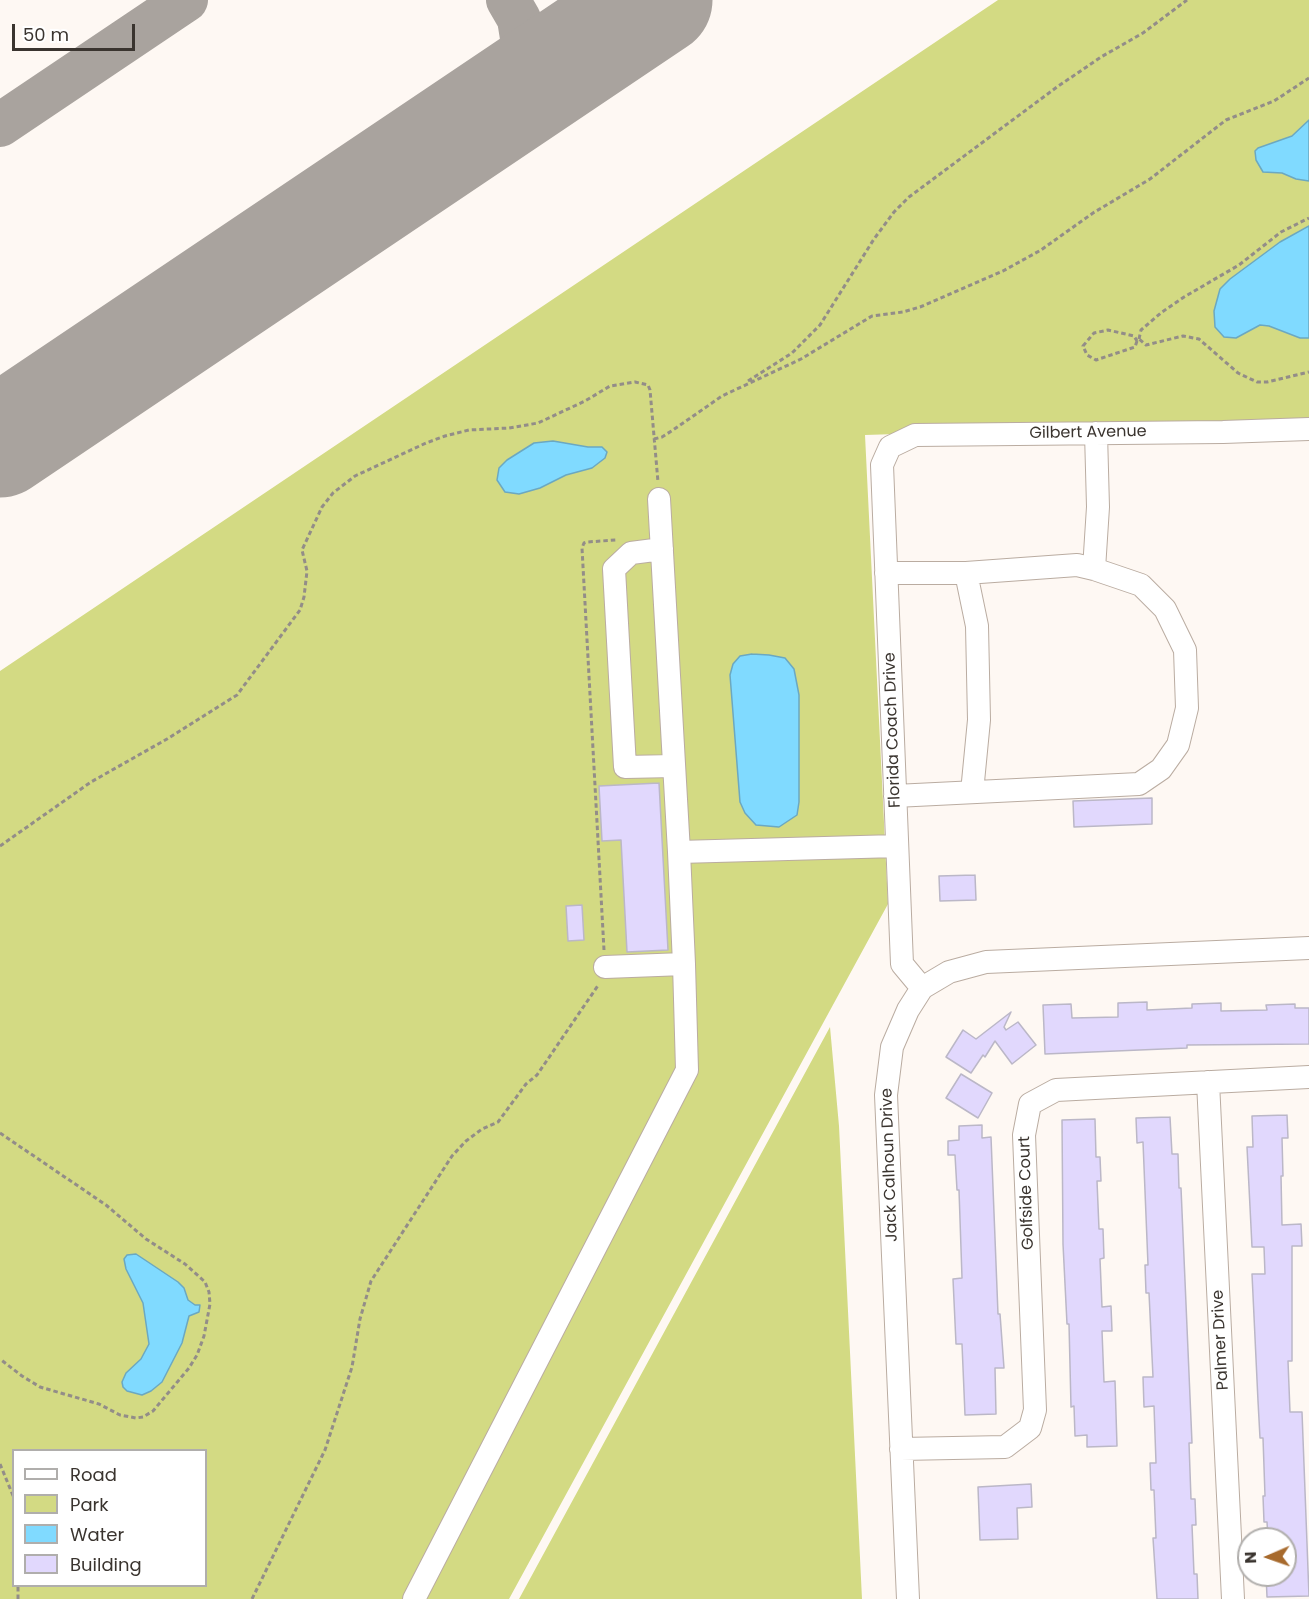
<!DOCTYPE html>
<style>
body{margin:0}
#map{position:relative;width:1309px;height:1599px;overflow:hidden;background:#fef8f3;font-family:Poppins,sans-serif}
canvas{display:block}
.legend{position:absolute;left:12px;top:1449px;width:195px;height:138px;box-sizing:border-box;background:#fff;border:2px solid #b0aeac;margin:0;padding:8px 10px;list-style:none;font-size:18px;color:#3a342f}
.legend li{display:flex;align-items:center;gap:12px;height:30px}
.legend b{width:30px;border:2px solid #b0aeac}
.north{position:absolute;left:1237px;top:1527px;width:60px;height:60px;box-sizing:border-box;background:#fff;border:2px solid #b0aeac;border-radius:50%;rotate:268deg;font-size:16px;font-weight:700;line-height:24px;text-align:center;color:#3a342f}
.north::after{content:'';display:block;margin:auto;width:21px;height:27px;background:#a76a2d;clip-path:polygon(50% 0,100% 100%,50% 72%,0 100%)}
.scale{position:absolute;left:12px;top:24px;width:123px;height:27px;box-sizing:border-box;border:3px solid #3a342f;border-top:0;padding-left:8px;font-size:18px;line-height:21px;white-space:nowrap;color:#3a342f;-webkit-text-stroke:4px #fff;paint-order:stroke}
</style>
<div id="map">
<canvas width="1309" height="1599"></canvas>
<ul class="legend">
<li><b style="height:8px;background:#fff"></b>Road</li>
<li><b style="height:16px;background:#d3da83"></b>Park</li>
<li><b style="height:16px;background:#80daff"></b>Water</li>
<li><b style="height:16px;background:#e1d8fd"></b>Building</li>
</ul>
<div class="north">N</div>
<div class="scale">50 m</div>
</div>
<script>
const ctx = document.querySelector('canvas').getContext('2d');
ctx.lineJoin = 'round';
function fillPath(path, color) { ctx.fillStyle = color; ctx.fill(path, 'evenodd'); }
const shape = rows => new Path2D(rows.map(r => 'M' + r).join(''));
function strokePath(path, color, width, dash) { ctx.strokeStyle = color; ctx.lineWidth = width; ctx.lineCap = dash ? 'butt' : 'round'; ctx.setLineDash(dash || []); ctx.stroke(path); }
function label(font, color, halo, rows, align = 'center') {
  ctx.font = font + ' Poppins,sans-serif'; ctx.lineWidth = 4.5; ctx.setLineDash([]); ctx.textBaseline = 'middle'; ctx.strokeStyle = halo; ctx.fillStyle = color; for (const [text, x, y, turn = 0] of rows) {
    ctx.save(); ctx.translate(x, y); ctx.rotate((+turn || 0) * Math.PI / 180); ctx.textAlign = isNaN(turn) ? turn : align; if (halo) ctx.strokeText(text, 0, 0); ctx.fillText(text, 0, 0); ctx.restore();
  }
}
const green = shape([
 [998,0,1309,0,1309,421,865,435,888,904,509,1599,0,1599,0,671],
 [14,1450,206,1450,206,1586,14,1586],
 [830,1027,839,1126,862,1599,519,1599]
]);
const water = shape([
 [1309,120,1309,181,1296,179,1282,173,1263,172,1256,160,1255,151,1258,148,1292,136,1309,120],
 [1309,226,1309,338,1300,338,1269,326,1260,325,1236,338,1224,337,1215,327,1214,311,1220,289,1230,279,1280,242,1309,226],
 [553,441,588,447,602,447,607,452,605,458,592,468,566,475,540,488,519,494,505,492,497,480,499,468,507,460,534,443,553,441],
 [752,654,769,655,785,658,794,669,799,695,799,802,797,815,779,827,756,825,745,813,740,802,730,675,733,664,740,656,752,654],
 [136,1254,178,1282,184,1288,188,1300,195,1305,200,1305,199,1312,189,1316,182,1343,162,1382,151,1391,142,1395,127,1391,123,1387,122,1382,126,1373,141,1359,149,1344,143,1303,126,1269,124,1259,127,1255,136,1254]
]);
const taxiway = shape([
 [609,0,626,2,643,0],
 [0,125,186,0],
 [367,191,494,106,509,91,520,70,523,44,519,19,508,0],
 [0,421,17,419,38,412,169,324]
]);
const runway = shape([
 [0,442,657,0]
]);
const building = shape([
 [659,783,668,950,627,952,621,840,602,841,599,786,659,783],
 [1152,798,1152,824,1074,827,1073,801,1152,798],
 [975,875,976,900,940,901,939,876,975,875],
 [582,905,584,940,568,941,566,906,582,905],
 [1147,1002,1147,1010,1192,1008,1192,1004,1221,1003,1221,1011,1267,1010,1266,1005,1295,1004,1295,1008,1309,1008,1309,1044,1187,1045,1187,1048,1045,1054,1043,1005,1071,1004,1072,1018,1118,1017,1118,1003,1147,1002],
 [1011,1012,1004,1027,1006,1030,1018,1022,1036,1045,1012,1064,995,1041,985,1057,983,1055,971,1073,946,1057,963,1030,976,1039,1011,1012],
 [961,1074,992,1093,978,1118,946,1098,961,1074],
 [1287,1115,1288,1138,1282,1138,1283,1176,1281,1176,1282,1225,1301,1224,1302,1246,1292,1246,1292,1361,1288,1361,1290,1412,1302,1412,1309,1596,1267,1597,1266,1575,1285,1575,1285,1539,1268,1539,1267,1522,1264,1522,1263,1496,1265,1496,1263,1438,1260,1438,1258,1401,1252,1274,1265,1274,1264,1247,1252,1247,1247,1147,1253,1147,1252,1116,1287,1115],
 [1170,1117,1172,1154,1178,1154,1179,1188,1181,1188,1192,1443,1189,1443,1191,1499,1195,1499,1196,1525,1192,1525,1194,1574,1197,1574,1198,1599,1157,1599,1153,1538,1156,1538,1154,1490,1151,1490,1150,1463,1156,1463,1154,1406,1144,1407,1143,1377,1153,1377,1149,1293,1146,1293,1145,1265,1148,1265,1143,1142,1137,1143,1136,1118,1170,1117],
 [1095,1119,1096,1157,1100,1157,1101,1181,1097,1181,1099,1229,1103,1229,1104,1258,1100,1259,1102,1307,1111,1306,1112,1331,1102,1331,1104,1382,1115,1381,1117,1446,1087,1447,1087,1435,1075,1436,1074,1406,1071,1407,1069,1324,1067,1324,1063,1244,1062,1120,1095,1119],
 [982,1125,982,1138,991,1137,998,1314,1000,1314,1004,1368,995,1368,996,1414,965,1415,962,1344,956,1344,953,1279,962,1278,959,1190,957,1190,955,1155,948,1155,948,1141,959,1140,959,1126,982,1125],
 [1031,1484,1032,1507,1017,1508,1018,1539,980,1540,978,1487,1031,1484]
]);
const path = shape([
 [1139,339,1141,330,1162,312,1184,297,1239,265,1281,232,1309,218],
 [1137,341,1135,347,1096,360,1087,355,1083,346,1094,333,1108,330,1134,336,1137,341,1139,339,1146,345,1183,336,1199,339,1238,373,1257,382,1267,382,1309,372],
 [748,381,792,353,820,325,874,239,894,212,909,197,1057,87,1101,57,1143,33,1187,0],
 [654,439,662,437,673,430,722,396,801,359,872,316,903,312,920,307,1003,271,1041,250,1093,213,1150,179,1226,120,1274,101,1309,78],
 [0,846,91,782,167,739,237,695,300,610,304,597,307,571,302,550,322,507,333,493,355,476,426,443,445,436,469,430,509,428,538,423,585,401,610,386,635,382,648,385,650,390,658,482],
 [604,950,582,548,584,543,587,542,616,540],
 [0,1133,106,1205,146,1239,185,1264,205,1282,209,1292,210,1304,204,1336,197,1355,189,1368,153,1411,143,1417,136,1418,120,1415,99,1404,40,1387,22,1376,0,1359],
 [0,1464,14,1498],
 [18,1599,18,1586],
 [252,1599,325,1450,352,1367,360,1319,371,1281,452,1156,466,1141,482,1129,498,1122,526,1084,537,1075,599,984]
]);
const minor = shape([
 [659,499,679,852],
 [662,549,631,553,614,569,625,767,674,766],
 [1094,569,1098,507,1096,433],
 [886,573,966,573,1077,565,1094,569,1141,585,1165,609,1185,650,1187,708,1178,745,1161,769,1139,784,895,796],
 [966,573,977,626,979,720,972,792],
 [605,967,684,964,679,852,897,846],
 [922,988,902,964,882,465,890,447,915,435,1223,432,1309,429],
 [1208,1082,1233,1599],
 [901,1449,1005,1447,1030,1428,1035,1410,1024,1135,1030,1104,1056,1090,1309,1077],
 [414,1599,687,1070,684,964],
 [908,1599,886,1095,892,1047,908,1010,922,988,949,972,986,962,1309,948]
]);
const streetNames = [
 ["Gilbert Avenue",1088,433,-1],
 ["Florida Coach Drive",893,730,-92],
 ["Jack Calhoun Drive",890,1165,-92],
 ["Golfside Court",1027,1193,-92],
 ["Palmer Drive",1221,1340,-93]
];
fillPath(green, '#d3da83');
fillPath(water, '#80daff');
strokePath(water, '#6ba8c1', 1.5);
strokePath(taxiway, '#a9a39e', 44);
strokePath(runway, '#a9a39e', 111);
fillPath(building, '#e1d8fd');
strokePath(building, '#bbb7c7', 1.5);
strokePath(minor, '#baaca1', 24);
strokePath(path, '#938d88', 3, [4.5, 3]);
strokePath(minor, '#fff', 22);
label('16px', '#3a342f', '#fff', streetNames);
</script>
